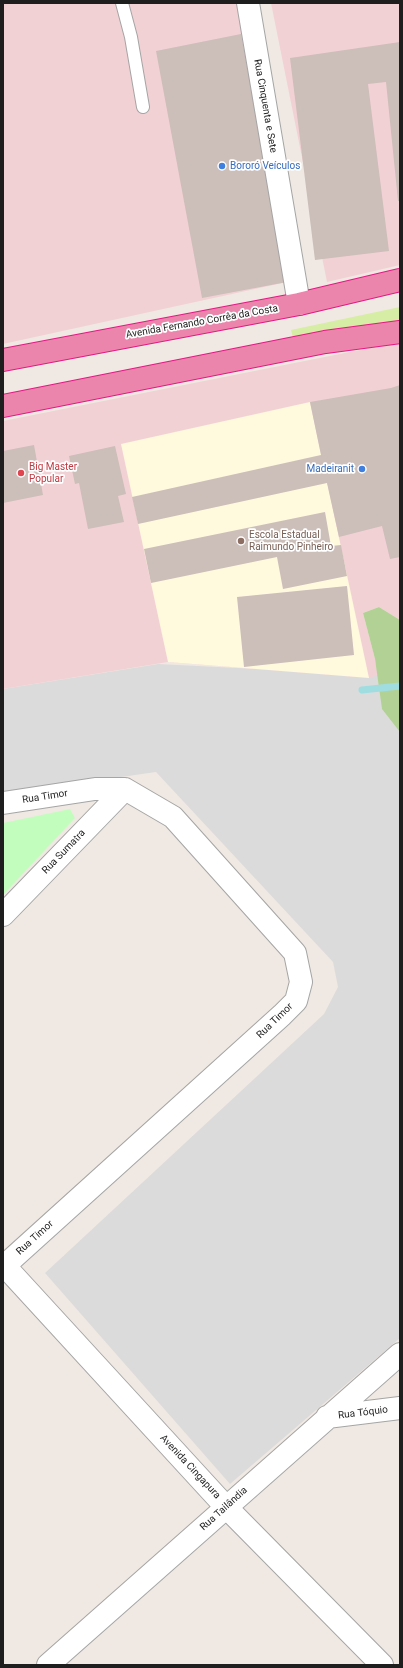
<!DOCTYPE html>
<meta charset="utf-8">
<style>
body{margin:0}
#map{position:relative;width:403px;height:1668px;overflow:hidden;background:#f0e9e3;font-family:Roboto,sans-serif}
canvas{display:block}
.frame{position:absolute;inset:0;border:4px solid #1e1e1e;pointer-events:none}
</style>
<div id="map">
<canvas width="403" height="1668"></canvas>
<div class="frame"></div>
</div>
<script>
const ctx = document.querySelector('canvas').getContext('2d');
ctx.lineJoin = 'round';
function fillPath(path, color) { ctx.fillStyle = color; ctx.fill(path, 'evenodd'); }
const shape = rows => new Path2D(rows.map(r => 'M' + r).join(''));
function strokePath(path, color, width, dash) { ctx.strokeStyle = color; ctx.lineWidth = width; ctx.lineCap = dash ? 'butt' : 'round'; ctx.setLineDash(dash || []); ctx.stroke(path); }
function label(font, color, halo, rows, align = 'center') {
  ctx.font = font + ' Roboto,sans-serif'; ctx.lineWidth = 3.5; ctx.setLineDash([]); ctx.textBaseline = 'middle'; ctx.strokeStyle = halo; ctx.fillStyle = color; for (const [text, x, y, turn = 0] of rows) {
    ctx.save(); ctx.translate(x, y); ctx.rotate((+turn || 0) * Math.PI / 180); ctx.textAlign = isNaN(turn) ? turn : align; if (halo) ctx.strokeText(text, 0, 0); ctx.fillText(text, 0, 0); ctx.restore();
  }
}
const residential = shape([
 [158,664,378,675,400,674,400,1338,230,1484,45,1273,324,1014,338,987,333,962,156,772,3,794,3,689]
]);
const commercial = shape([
 [3,3,243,3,287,282,3,344],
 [271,3,400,3,400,265,327,282],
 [400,342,400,620,379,607,363,613,375,659,378,675,369,678,168,662,3,689,3,421]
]);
const education = shape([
 [310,402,369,678,168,662,121,444]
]);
const grass = shape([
 [400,307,400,325,293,338,291,330]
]);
const forest = shape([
 [379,607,400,620,400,732,382,709,375,659,363,613]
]);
const park = shape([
 [70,809,75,818,3,895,3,823]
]);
const stream = shape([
 [362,690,400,686]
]);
const building = shape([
 [241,34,287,282,202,298,156,51],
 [400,42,400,201,398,201,386,82,368,84,389,251,315,260,290,58],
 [400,385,400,557,390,559,382,526,339,537,327,483,138,524,132,497,321,455,310,402,391,388],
 [34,445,43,495,3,503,3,451],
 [115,446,126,494,118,496,124,522,88,529,79,483,75,484,69,456],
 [325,512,331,546,341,545,347,576,283,589,277,557,151,583,144,549],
 [347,586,354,655,244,667,237,597]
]);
const lane = shape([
 [122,3,131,37,143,107]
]);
const street = shape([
 [248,3,299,304],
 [3,803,95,789,125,789,173,817,295,953,301,982,296,1001,282,1015,3,1267],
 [3,915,125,789],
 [3,1264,226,1507,382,1665],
 [327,1417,400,1408],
 [48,1665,400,1354]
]);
const highway = shape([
 [3,360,299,304,400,280],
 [3,406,325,342,400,332]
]);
const markers = [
 [222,166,4,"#3f7fe0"],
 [362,469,4,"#3f7fe0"],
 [21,473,4,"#e0444e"],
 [241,541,4,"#8d6e63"]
];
const streetNames = [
 ["Rua Cinquenta e Sete",265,106,80],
 ["Avenida Fernando Corrêa da Costa",202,322,-10],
 ["Rua Timor",45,797,-9],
 ["Rua Sumatra",64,852,-46],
 ["Rua Timor",275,1021,-44],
 ["Rua Timor",35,1238,-42],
 ["Rua Tóquio",363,1413,-7],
 ["Avenida Cingapura",190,1467,47],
 ["Rua Tailândia",224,1509,-42]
];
const shopNames = [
 ["Bororó Veículos",230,166],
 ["Madeiranit",354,469,"right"]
];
const healthNames = [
 ["Big Master",29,467],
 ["Popular",29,479]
];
const educationNames = [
 ["Escola Estadual",249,535],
 ["Raimundo Pinheiro",249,547]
];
fillPath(residential, '#dcdbdb');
fillPath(commercial, '#f2d1d5');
fillPath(education, '#fff9dd');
fillPath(grass, '#d6eda5');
fillPath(forest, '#b2d295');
fillPath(park, '#c3fdbd');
strokePath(stream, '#a0dde0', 7);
fillPath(building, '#ccbeb9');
strokePath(lane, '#a5a5a5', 14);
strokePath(street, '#a5a5a5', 24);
strokePath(highway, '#e51883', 24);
strokePath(lane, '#fff', 12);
strokePath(street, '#fff', 22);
strokePath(highway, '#ec85ab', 22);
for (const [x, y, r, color] of markers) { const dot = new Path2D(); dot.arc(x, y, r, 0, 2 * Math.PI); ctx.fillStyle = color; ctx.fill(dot); strokePath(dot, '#fff', 1.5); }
label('10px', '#1e1e1e', '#fff', streetNames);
label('10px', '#366cbe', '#fff', shopNames, 'left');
label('10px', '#be3a42', '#fff', healthNames, 'left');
label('10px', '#785e54', '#fff', educationNames, 'left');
</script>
